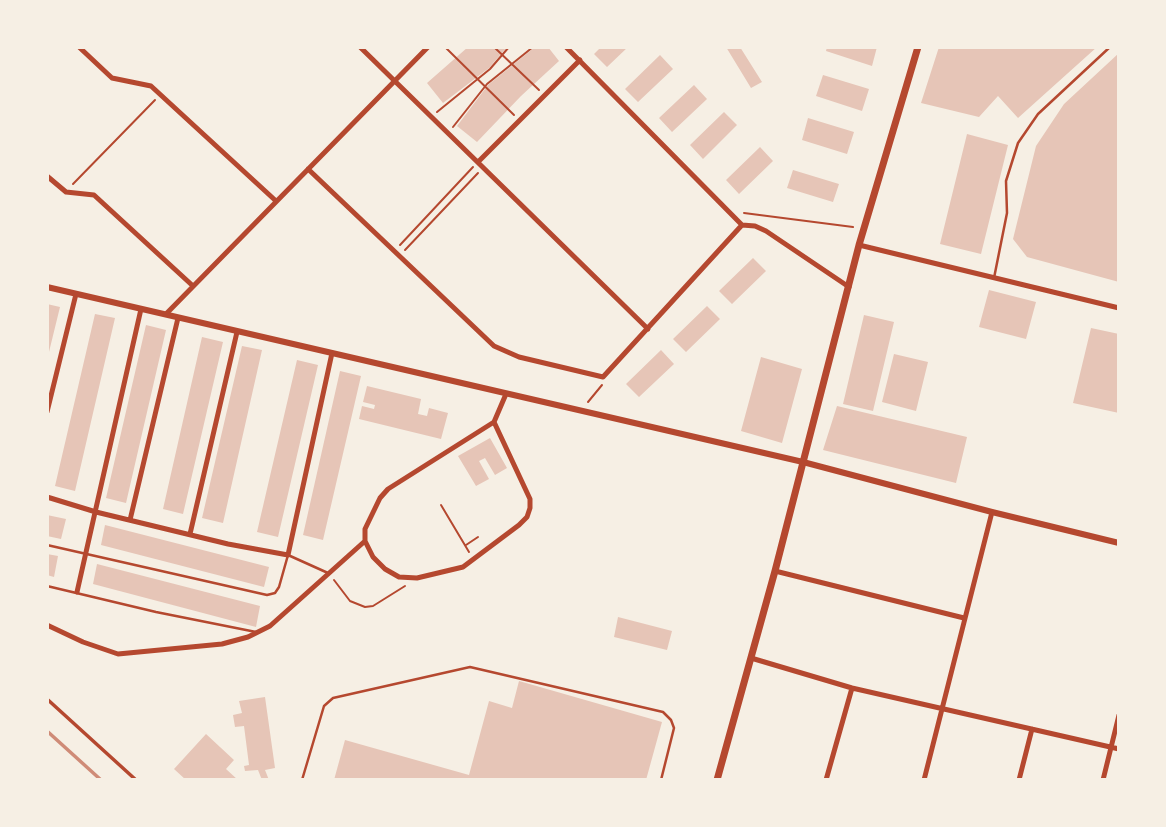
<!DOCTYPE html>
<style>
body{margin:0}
#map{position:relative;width:1166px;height:827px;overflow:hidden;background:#f6efe4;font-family:Ubuntu,sans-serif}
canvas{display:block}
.frame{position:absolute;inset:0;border:49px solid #f6efe4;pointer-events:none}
</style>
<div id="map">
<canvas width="1166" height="827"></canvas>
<div class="frame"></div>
</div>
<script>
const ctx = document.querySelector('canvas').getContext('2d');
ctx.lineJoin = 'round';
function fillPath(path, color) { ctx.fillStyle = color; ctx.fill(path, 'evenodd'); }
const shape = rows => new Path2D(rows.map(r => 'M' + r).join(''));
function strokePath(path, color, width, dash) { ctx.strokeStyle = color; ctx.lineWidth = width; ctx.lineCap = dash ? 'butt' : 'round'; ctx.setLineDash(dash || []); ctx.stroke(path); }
const building = shape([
 [468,47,507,47,489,68,443,103,427,83],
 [535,47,548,47,559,61,521,96,477,142,457,126,488,85],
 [601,47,628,47,607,67,594,54],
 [726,47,740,47,762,82,751,88],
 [827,47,877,47,872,66,826,51],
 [939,47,1097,47,1018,118,998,96,979,117,921,103],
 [1119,53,1119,282,1027,257,1013,239,1036,146,1064,104],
 [660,55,673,69,638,102,625,89],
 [823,75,869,89,862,111,816,96],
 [694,85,707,99,672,132,659,118],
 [724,112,737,125,703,159,690,145],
 [808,118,854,132,847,154,802,140],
 [967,134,1008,145,981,254,940,244],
 [760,147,773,161,739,194,726,180],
 [793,170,839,184,833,202,787,188],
 [753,258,766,271,732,304,719,291],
 [989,290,1036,302,1026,339,979,327],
 [47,304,60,307,48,356,47,356],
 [707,306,720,319,686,352,673,339],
 [95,314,115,318,75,491,55,486],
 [864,315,894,322,873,411,843,404],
 [146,325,166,330,126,503,106,498],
 [1091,328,1119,334,1119,413,1073,403],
 [202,337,223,342,183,514,163,509],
 [242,346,262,350,223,523,202,518],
 [661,350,674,364,639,397,626,384],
 [894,354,928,362,916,411,882,402],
 [761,357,802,369,782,443,741,431],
 [297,360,318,365,278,537,257,532],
 [340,371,361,376,323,540,303,535],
 [367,386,421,399,418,414,427,416,429,408,448,413,441,439,359,419,362,406,374,409,375,405,363,402],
 [837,406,967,437,956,483,823,450],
 [490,438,507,468,495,475,485,458,479,461,489,479,476,486,458,456],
 [47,515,66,519,61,539,47,536],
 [105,525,269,567,264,587,101,545],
 [47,554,58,556,54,577,47,575],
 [97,564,260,606,256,627,93,584],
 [618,617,672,631,667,650,614,637],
 [519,681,662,722,646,780,334,780,345,740,469,775,489,701,512,708],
 [265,697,275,768,265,770,269,780,262,780,258,770,245,771,244,766,249,765,244,726,235,727,233,715,242,713,239,701],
 [206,734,234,760,226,769,238,780,186,780,174,769]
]);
const path = shape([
 [445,47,514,115],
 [494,47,539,90],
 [437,112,490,69,509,47],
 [453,127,487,84,533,47],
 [73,184,155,100],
 [744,213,853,227],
 [400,245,473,167],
 [405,250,478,173],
 [588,402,602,385],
 [441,505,469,552],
 [466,545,478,537],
 [334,580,350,601,365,607,373,606,405,586]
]);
const service = shape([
 [994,278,1007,213,1006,181,1018,143,1038,114,1110,47],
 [47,545,267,595,275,593,279,587,288,555,328,573],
 [47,586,156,612,256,632],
 [302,780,324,706,333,698,470,667,663,712,671,720,674,728,661,780]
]);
const pedestrian = shape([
 [47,699,136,780]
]);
const minor = shape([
 [79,47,112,78,151,86,276,201],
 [360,47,648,329],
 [566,47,742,225,755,226,766,231,849,287],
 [479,161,580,60],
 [308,169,494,346,519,357,603,377,742,225],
 [47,176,66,192,94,195,193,286],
 [859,245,1119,308],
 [166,314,428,47],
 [47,412,76,294],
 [47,497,96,512,228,544,288,555,332,353],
 [130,520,178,318],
 [190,534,237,332],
 [365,541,373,557,385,569,399,577,417,578,463,567,519,525,527,517,530,508,530,499,494,422],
 [775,571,964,618],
 [77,592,141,309],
 [47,625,83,642,118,654,222,644,248,637,270,626,365,541,365,529,380,498,388,489,494,422,506,394],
 [751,658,852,688,1119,749],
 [826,780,852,688],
 [924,780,992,512],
 [1019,780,1032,729],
 [1103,780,1119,715]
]);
const tertiary = shape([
 [47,287,803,462,992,512,1119,543]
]);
const secondary = shape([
 [717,780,775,571,859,245,918,47]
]);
const rail = shape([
 [47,731,101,780]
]);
fillPath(building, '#e6c5b7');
strokePath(path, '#b5482f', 2);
strokePath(service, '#b5482f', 2.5);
strokePath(pedestrian, '#b5482f', 3.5);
strokePath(minor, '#b5482f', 5);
strokePath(tertiary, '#b5482f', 6);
strokePath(secondary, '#b5482f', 7);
strokePath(rail, '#cf8b77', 3.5);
</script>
